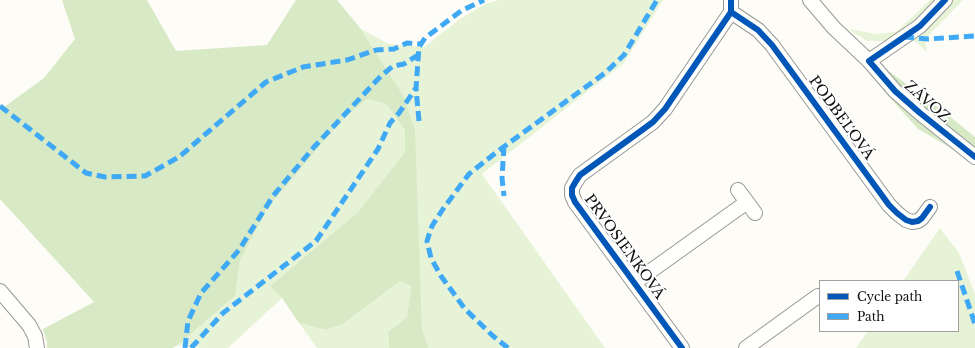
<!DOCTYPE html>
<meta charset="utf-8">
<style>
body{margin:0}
#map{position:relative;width:975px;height:348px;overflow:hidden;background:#fdfcf7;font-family:"Libre Baskerville",serif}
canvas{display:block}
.legend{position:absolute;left:819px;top:280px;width:140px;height:52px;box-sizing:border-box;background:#fff;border:1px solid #a0a0a0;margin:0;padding:5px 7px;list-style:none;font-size:12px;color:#111}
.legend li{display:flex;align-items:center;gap:8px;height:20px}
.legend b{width:20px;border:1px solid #a0a0a0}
</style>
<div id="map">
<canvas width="975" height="348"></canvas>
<ul class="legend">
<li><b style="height:5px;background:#0057b8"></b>Cycle path</li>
<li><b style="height:5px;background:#3fa9f5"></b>Path</li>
</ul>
</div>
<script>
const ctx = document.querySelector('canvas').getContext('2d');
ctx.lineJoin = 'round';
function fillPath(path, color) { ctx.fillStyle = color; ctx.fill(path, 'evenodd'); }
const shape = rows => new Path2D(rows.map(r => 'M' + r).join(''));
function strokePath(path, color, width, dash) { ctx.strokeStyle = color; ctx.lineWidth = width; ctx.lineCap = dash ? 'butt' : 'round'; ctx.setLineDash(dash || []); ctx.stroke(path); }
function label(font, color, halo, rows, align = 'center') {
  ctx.font = font + ' "Libre Baskerville",serif'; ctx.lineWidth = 4; ctx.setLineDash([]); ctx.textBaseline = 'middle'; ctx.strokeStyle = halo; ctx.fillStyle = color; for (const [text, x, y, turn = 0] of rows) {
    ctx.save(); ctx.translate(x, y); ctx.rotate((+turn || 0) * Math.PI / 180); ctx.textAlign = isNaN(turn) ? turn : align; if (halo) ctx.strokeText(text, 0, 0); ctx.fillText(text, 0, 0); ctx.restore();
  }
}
const green = shape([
 [498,0,663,0,624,63,482,174,605,348,429,348,422,330,403,95,361,29,389,44,424,47,460,19,485,4],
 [930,0,963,0,925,39,927,52,915,41,867,41,848,29,876,34,896,32],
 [367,99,386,104,405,130,405,152,358,212,270,286,282,298,228,348,201,348,178,345,235,296,240,261,267,209,341,121],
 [940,228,959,253,975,294,975,348,856,348,868,331,958,331,958,281,903,281],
 [400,281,411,286,407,317,388,332,389,348,317,348,299,323,326,330,343,324]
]);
const forest = shape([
 [62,0,147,0,176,51,267,45,296,0,337,0,361,29,403,95,415,130,422,330,429,348,389,348,388,332,407,317,411,286,400,281,343,324,326,330,299,323,282,298,270,286,358,212,405,152,405,130,386,104,367,99,341,121,267,209,240,261,235,296,178,345,172,348,47,348,47,342,43,329,94,302,0,199,0,110,44,78,75,39],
 [890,72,943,111,975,137,975,162,918,129,883,90]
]);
const street = shape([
 [810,0,834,28,869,61,895,91,920,113,975,157],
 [731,12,758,30,772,45,889,205,897,213,906,220,912,222,918,221,922,218,930,207],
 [869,61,920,26,945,0],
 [738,190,755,213],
 [634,283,747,202],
 [0,291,29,325,35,336,37,348],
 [682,348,575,202,572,195,572,188,576,181,580,175,638,133,653,122,665,109,731,12,731,0],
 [746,348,818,296]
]);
const quiet = shape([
 [904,37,928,39,975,36],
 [0,106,86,173,105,177,145,176,179,157,266,82,303,67,347,60,376,50,394,49,407,43,421,44],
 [419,121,416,88,419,47,425,38,461,11,484,0],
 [504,146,502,178,504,196],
 [957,271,975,324],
 [185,348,188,321,201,293,239,250,273,196,314,147,381,76,393,66,404,64,418,55],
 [191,348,223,313,316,241,378,149,390,123,399,113,416,88],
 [508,348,493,336,465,309,441,276,431,258,427,241,432,226,443,209,469,174,498,151,605,73,624,55,657,0]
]);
const cycleway = shape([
 [945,0,920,26,869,61,895,91,920,113,975,157],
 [731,12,758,30,772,45,889,205,897,213,906,220,912,222,918,221,922,218,930,207],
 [682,348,575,202,572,195,572,188,576,181,580,175,638,133,653,122,665,109,731,12,731,0]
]);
const streetNames = [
 ["ZÁVOZ",927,102,41],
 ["PODBEĽOVÁ",841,118,54],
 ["PRVOSIENKOVÁ",624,247,54]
];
fillPath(green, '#e7f3d7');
fillPath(forest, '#d8eac5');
strokePath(street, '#979795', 16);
strokePath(street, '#fffffe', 14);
strokePath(quiet, '#3fa9f5', 5, [10, 5]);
strokePath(cycleway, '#0057b8', 6);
label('14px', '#111', '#fff', streetNames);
</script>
